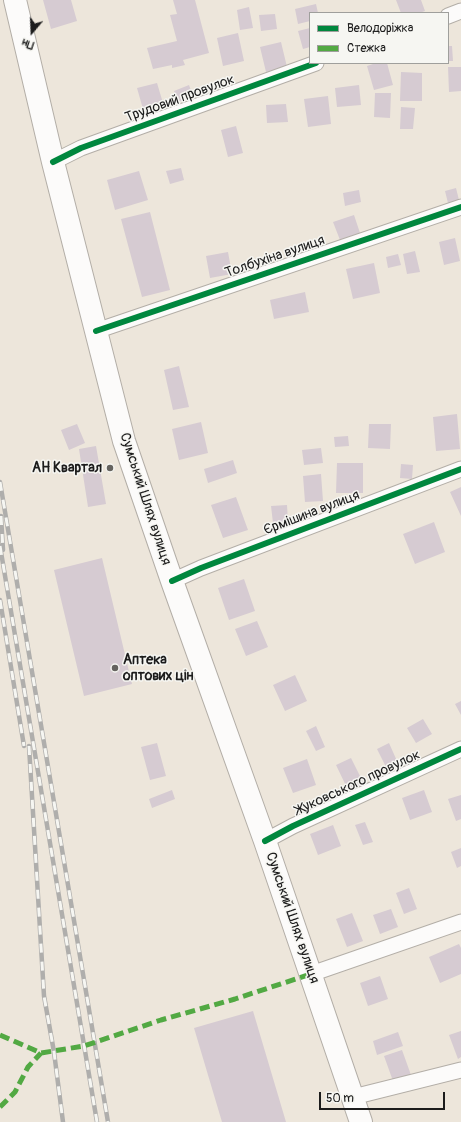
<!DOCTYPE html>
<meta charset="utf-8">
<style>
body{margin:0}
#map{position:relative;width:461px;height:1122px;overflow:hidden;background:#ede6db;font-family:Pangolin,sans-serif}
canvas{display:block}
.legend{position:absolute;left:309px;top:12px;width:140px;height:52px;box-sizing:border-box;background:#f6f6f2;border:1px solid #9f9f9c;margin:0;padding:5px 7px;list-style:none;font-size:12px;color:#1c1c1c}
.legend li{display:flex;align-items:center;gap:8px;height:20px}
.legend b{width:20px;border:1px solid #9f9f9c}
.north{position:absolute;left:12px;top:12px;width:40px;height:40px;-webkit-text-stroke:3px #f6f6f2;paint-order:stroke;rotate:199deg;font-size:11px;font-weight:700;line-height:16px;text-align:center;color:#1c1c1c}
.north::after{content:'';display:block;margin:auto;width:14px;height:18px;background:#1c1c1c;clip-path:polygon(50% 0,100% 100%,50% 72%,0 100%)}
.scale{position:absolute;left:319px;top:1092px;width:126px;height:18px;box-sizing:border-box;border:2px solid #1c1c1c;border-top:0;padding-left:5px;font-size:12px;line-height:14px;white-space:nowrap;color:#1c1c1c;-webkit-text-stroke:3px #f6f6f2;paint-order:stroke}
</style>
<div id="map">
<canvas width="461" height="1122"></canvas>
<ul class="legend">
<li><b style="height:5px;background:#00873e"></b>Велодоріжка</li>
<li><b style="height:5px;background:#52a943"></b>Стежка</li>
</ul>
<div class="north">Пн</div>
<div class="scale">50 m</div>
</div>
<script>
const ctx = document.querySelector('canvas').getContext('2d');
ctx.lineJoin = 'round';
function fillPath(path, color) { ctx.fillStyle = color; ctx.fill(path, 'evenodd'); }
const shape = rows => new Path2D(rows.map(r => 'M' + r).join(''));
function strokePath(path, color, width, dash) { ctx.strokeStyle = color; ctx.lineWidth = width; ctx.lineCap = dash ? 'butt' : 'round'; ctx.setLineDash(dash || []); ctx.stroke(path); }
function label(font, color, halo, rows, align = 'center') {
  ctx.font = font + ' Pangolin,sans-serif'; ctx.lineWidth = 3; ctx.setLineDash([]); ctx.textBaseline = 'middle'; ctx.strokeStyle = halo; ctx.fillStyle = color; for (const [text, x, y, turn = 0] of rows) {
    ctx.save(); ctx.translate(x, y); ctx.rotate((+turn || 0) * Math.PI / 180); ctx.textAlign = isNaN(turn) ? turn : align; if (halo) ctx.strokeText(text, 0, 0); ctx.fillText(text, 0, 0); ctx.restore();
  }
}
const building = shape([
 [43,0,71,0,77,21,51,29],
 [173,0,195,0,209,53,183,60,185,65,172,68,172,65,153,69,147,48,177,41,170,15,177,14],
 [396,0,421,0,425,11,419,13,401,13],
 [316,4,318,13,310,13,310,21,298,24,295,9],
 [249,7,253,28,240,30,237,10],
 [275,14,277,29,261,31,259,15],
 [310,28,310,47,303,49,298,31],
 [238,33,244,61,223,66,217,38],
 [281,42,287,67,266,72,260,47],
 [448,46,452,46,453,61,448,61],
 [376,63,387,63,393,85,374,90,367,66],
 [448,67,461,67,461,91,449,92],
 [401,72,422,73,422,101,400,101],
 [157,83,163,103,143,109,137,88],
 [189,85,193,96,178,102,174,91],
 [359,85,361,105,337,107,335,88],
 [375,93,391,93,390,118,374,117],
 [328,96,331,124,308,127,304,99],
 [286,104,288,122,267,123,266,105],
 [401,107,415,108,413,129,400,129],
 [236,126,243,153,228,157,221,130],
 [181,168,184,180,170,184,166,171],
 [139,171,148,200,115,210,107,180],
 [456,188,459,200,448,203,445,191],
 [359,190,361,202,345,206,343,193],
 [150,212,170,290,142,297,121,219],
 [354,215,360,233,340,240,333,222],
 [455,238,460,261,444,265,439,242],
 [415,251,420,272,407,274,403,254],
 [228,252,232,274,210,278,206,256],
 [398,254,401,265,388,268,386,257],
 [374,263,380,293,353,299,346,269],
 [305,292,309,312,274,319,270,300],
 [179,366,189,407,173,410,164,370],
 [457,414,460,449,436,451,433,417],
 [201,422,208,453,179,460,172,429],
 [77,424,85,443,69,450,61,430],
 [369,424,391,424,390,449,368,448],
 [348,436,349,446,335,447,334,437],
 [96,446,106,504,88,507,79,449],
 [321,448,323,463,304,465,302,450],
 [233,460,237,473,208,483,204,469],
 [337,463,363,463,363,493,336,493],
 [401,464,413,465,412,479,400,478],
 [321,474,323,501,305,502,303,476],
 [461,487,461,516,450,492],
 [236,497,248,530,223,538,211,505],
 [287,505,288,522,273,523,271,506],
 [434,522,445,552,415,564,403,534],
 [102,558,132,684,84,696,54,570],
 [244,579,255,611,229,620,218,588],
 [257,621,268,647,246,656,235,629],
 [295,675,307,701,285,711,273,685],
 [461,701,461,715,455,704],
 [423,719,432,734,416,743,407,728],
 [316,726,325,747,316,751,306,731],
 [157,743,166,776,150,780,141,747],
 [389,743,397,761,386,767,377,749],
 [351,758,364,784,349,792,336,765],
 [307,759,316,785,293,793,283,768],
 [172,790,175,799,152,808,149,799],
 [424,790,432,812,410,820,402,798],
 [461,795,461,819,456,821,448,799],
 [365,822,373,842,363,845,355,825],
 [333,825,341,846,318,855,310,834],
 [461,848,461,866,457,868,451,852],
 [409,888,417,909,404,914,396,893],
 [391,909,398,927,380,934,373,915],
 [352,913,363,941,347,947,336,919],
 [459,944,461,948,461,974,440,983,429,957],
 [380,976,388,999,368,1006,360,983],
 [253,1011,286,1122,222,1122,194,1028],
 [461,1031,461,1057,458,1059,449,1035],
 [398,1032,403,1046,377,1055,373,1041],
 [402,1050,411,1075,393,1081,384,1056]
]);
const minor = shape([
 [448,16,461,11],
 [53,162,81,148,316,63],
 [96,331,461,207],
 [172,581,201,568,461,469],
 [265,841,293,826,461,749],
 [311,974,461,922],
 [353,1097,461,1070]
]);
const secondary = shape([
 [15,0,53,162,124,441,172,581,265,841,361,1122]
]);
const rail = shape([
 [0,482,108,1122],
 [1,516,3,550],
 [0,546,97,1122],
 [0,600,24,746],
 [29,746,44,996,54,1052,63,1122]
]);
const quiet = shape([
 [0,1035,41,1053,84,1046,161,1020,235,999,311,974],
 [0,1107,15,1092,28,1067,41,1053]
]);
const cycleway = shape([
 [53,162,81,148,316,63],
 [96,331,461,207],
 [172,581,201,568,461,469],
 [265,841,293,826,461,749]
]);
const markers = [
 [110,468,4,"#65635f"],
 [115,668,4,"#65635f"]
];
const streetNames = [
 ["Трудовий провулок",180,99,-20],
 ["Толбухіна вулиця",275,257,-19],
 ["Сумський Шлях вулиця",145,499,72],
 ["Єрмішина вулиця",312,513,-21],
 ["Жуковського провулок",358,783,-25],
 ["Сумський Шлях вулиця",292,918,71]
];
const poiNames = [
 ["АН Квартал",102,468],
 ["Аптека",123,660,"left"],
 ["оптових цін",123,676,"left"]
];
fillPath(building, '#d6cbd2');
strokePath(minor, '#b3aea7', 17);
strokePath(secondary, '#b3aea7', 24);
strokePath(minor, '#fcfbfa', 15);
strokePath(secondary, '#fcfbfa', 22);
strokePath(rail, '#afaeac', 4.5);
strokePath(rail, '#f6f6f2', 3, [9]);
strokePath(quiet, '#52a943', 5, [10, 5]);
strokePath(cycleway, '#00873e', 6);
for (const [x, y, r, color] of markers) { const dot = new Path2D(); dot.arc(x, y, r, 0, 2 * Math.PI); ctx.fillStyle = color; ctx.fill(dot); strokePath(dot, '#f6f6f2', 1.5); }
label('14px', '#1c1c1c', '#f6f6f2', streetNames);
label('bold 14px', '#1c1c1c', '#f6f6f2', poiNames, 'right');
</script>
